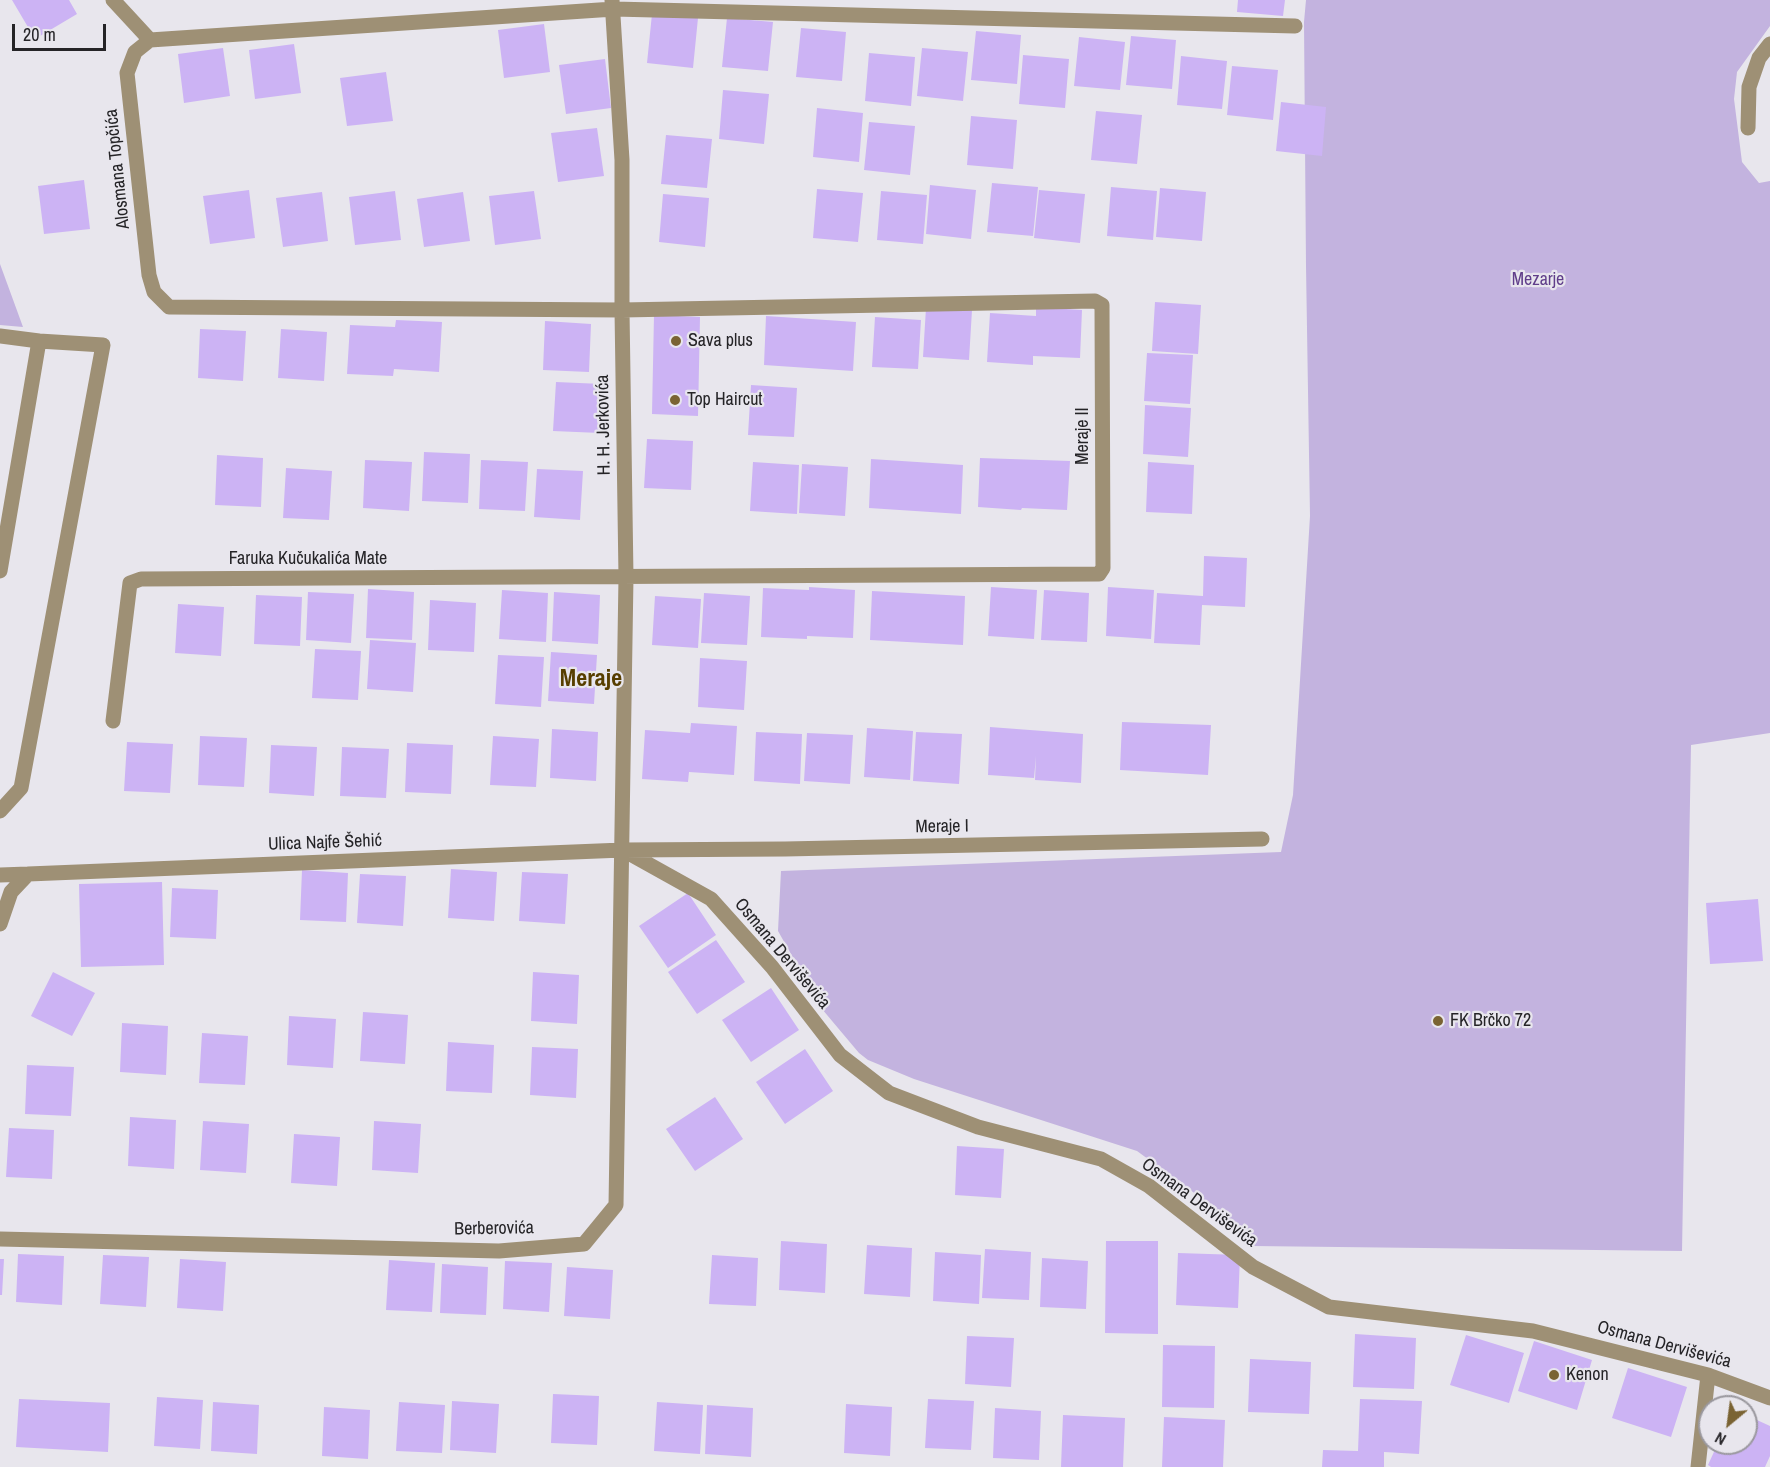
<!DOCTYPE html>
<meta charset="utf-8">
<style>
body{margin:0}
#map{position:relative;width:1770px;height:1467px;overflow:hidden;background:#e8e6ed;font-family:"Archivo Narrow",sans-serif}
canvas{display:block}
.north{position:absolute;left:1698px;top:1395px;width:60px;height:60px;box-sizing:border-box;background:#e8e6ed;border:2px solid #9a989e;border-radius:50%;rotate:209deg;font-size:16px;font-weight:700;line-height:24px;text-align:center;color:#252427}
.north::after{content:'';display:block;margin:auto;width:21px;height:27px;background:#7a6333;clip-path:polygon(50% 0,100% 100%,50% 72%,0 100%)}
.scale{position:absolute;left:12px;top:24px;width:94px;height:27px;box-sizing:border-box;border:3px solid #252427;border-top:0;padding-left:8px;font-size:18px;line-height:21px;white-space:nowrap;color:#252427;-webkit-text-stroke:4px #e8e6ed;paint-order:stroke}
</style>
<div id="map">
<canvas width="1770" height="1467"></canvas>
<div class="north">N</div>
<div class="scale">20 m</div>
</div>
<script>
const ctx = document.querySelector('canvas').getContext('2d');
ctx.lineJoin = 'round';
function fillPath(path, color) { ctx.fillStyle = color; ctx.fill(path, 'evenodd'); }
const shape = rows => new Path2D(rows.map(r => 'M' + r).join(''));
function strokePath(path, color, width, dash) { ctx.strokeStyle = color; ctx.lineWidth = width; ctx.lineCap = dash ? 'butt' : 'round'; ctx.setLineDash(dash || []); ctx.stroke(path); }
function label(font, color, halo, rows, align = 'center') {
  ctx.font = font + ' "Archivo Narrow",sans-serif'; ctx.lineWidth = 4.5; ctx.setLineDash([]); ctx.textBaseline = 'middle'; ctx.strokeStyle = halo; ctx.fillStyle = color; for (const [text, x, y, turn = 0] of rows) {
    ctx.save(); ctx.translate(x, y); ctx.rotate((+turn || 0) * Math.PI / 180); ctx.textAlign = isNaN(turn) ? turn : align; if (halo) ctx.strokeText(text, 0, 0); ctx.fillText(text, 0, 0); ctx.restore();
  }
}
const green = shape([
 [1306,0,1770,0,1770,26,1737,72,1734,99,1742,162,1759,183,1770,181,1770,733,1691,745,1682,1251,1253,1246,1197,1195,1137,1151,914,1079,868,1060,859,1053,822,1009,778,931,781,871,1281,852,1293,795,1310,516,1306,266,1304,22],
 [0,264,23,327,0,325]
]);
const building = shape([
 [12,0,69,0,77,14,35,39],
 [1238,0,1285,0,1283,16,1237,12],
 [652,14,698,18,693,68,647,63],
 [727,18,773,22,768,71,722,67],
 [544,24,550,72,504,78,498,30],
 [801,28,846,32,842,81,796,77],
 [976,31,1021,35,1017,84,971,80],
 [1131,36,1176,40,1172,89,1126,85],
 [1079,37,1125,42,1120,90,1074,86],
 [294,44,301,93,255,99,249,50],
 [223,48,230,96,184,103,178,54],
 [922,48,968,52,963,101,917,96],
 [869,53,915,57,911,106,865,101],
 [1023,55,1069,59,1065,108,1019,104],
 [1181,56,1227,61,1222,109,1177,105],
 [605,59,611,108,566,114,559,65],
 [1232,66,1278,70,1273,120,1227,115],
 [386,72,393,121,347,126,340,78],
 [723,90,769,94,764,144,719,139],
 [1281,102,1326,107,1322,156,1276,151],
 [817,108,863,113,859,162,813,157],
 [1096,111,1142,115,1137,164,1091,160],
 [971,116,1017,120,1013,169,967,165],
 [869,122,915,126,910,175,864,170],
 [597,128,604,176,558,182,551,133],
 [666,135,712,139,707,188,661,184],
 [84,180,90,229,44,234,38,186],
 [992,183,1038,187,1033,236,987,232],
 [930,185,976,190,971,239,926,234],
 [1111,187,1157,191,1153,240,1107,236],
 [1160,188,1206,192,1202,241,1156,237],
 [817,189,863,193,858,242,813,238],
 [249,190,255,238,210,244,203,196],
 [1039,190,1085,194,1080,243,1034,238],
 [395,191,401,240,355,245,349,197],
 [534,191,541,239,495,245,489,196],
 [881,191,927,195,923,244,877,240],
 [322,192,328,241,283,247,276,198],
 [463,192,470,241,424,247,417,199],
 [663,194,709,198,705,247,659,242],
 [1155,302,1201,305,1198,354,1152,351],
 [1036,307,1082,310,1080,358,1033,356,1033,365,987,362,990,313,1036,316],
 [926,308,972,310,969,360,923,357],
 [654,315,700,317,698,416,652,414],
 [766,316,856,322,853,371,764,365],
 [875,317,921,320,918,369,872,367],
 [396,320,442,322,439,372,394,369,393,376,347,374,350,325,395,327],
 [545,321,591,324,589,372,543,370],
 [200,329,246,331,243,381,198,378],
 [281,329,327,332,324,381,278,378],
 [1147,353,1193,355,1190,404,1144,401],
 [556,382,602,384,600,433,553,431],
 [751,385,797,388,794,437,748,435],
 [1145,405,1191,408,1188,457,1143,454],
 [647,439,693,441,691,490,644,488],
 [424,452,470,454,468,503,422,501],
 [217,455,263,458,261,507,215,505],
 [980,458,1070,461,1067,510,1022,508,1021,510,978,507],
 [871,459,963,465,961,514,869,508],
 [365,460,412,462,409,511,363,508],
 [481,460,528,462,525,511,479,509],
 [753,462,799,465,797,514,750,511],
 [1148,462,1194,465,1192,514,1146,512],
 [802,464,848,467,845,516,799,513],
 [286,468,332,471,329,520,283,518],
 [537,469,583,471,580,520,534,517],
 [1204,556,1247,558,1245,607,1202,605,1200,645,1154,643,1157,593,1203,596],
 [809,587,855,590,853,638,807,636,807,639,761,637,763,588,809,590],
 [991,587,1037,590,1034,639,988,636],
 [1108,587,1154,590,1151,639,1106,636],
 [368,589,414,592,412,640,366,638],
 [502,590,548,593,546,642,499,639],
 [1044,590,1089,593,1087,642,1041,640],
 [872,591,965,596,963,645,870,640],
 [308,592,354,594,351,643,306,640],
 [554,592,600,595,598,644,552,641],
 [704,593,750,596,747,645,701,643],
 [256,595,302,597,300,646,254,644],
 [655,596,701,599,698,648,652,645],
 [430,600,476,603,474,652,428,650],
 [178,604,224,607,221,656,175,653],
 [370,640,416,643,413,692,367,689],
 [315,649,361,651,358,700,312,698],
 [551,652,597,655,594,704,548,701],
 [498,655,544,657,541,707,495,704],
 [700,658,747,661,744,710,698,707],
 [1122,722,1211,725,1208,775,1120,770],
 [691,723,737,726,734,775,689,772,688,782,642,779,645,730,690,733],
 [990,727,1083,734,1081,783,1035,780,1036,756,1034,778,988,775],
 [867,728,913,731,910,780,864,777],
 [552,729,598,732,596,781,550,778],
 [756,732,802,734,800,784,754,781],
 [916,732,962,734,959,784,913,781],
 [807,733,853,735,850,784,804,781],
 [200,736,247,738,244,787,198,785],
 [493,736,539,739,536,787,490,785],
 [127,742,173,744,170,793,124,791],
 [407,743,453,745,451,794,405,792],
 [271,745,317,747,314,796,269,793],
 [342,747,389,749,386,798,340,796],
 [451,869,497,872,494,921,448,918],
 [302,870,348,873,346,922,300,920],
 [522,872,568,874,565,924,519,921],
 [360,874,406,876,403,926,357,923],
 [162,882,164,965,81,967,79,884],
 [172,888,218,890,216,939,170,937],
 [688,893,716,935,668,968,639,926],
 [1758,899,1763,961,1710,964,1706,903],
 [716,940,745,982,697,1014,668,972],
 [53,972,95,993,72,1036,31,1016],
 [533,972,579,975,577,1024,531,1021],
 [771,988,799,1030,751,1062,722,1020],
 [363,1012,408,1015,405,1064,360,1061],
 [289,1016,336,1019,333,1068,287,1065],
 [122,1023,168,1026,166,1075,120,1072],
 [202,1033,248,1036,245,1085,199,1083],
 [448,1042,494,1045,492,1093,446,1091],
 [532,1047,578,1049,576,1098,530,1095],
 [805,1049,833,1091,785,1124,756,1082],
 [27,1065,74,1067,71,1116,25,1114],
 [715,1097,743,1139,695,1171,666,1129],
 [130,1117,176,1120,174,1169,128,1166],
 [203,1121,249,1124,246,1173,200,1170],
 [374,1121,421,1124,418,1173,372,1170],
 [9,1128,54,1130,52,1179,6,1177],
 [294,1134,340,1137,337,1186,291,1183],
 [957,1146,1004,1149,1001,1198,955,1195],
 [781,1241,827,1244,825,1293,779,1290],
 [1106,1241,1158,1241,1158,1334,1105,1333],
 [867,1245,912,1248,910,1297,864,1294],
 [985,1249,1031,1252,1029,1300,982,1298],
 [935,1252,981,1255,979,1304,933,1301],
 [1178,1253,1240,1255,1238,1308,1176,1305],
 [18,1254,64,1256,62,1305,16,1302],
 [103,1255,149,1257,146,1307,100,1304],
 [712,1255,758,1258,756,1306,709,1304],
 [1042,1258,1088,1261,1086,1309,1040,1307],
 [0,1259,4,1259,2,1295,0,1295],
 [180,1259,226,1262,223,1311,177,1308],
 [389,1260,435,1263,432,1312,386,1310],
 [505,1261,552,1263,549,1312,503,1309],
 [442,1264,488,1267,486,1315,440,1313],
 [567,1267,613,1270,610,1319,564,1316],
 [1355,1334,1416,1338,1414,1389,1353,1387],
 [1466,1335,1524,1353,1509,1403,1450,1385],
 [967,1336,1014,1338,1011,1387,965,1384],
 [1534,1341,1592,1360,1577,1410,1518,1391],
 [1163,1345,1215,1346,1214,1408,1162,1407],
 [1250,1359,1311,1362,1309,1414,1248,1412],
 [1628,1368,1687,1387,1671,1437,1612,1418],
 [553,1394,599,1396,597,1445,551,1443],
 [157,1397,203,1400,200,1449,154,1446],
 [19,1399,110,1403,108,1452,16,1447],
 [928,1399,974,1401,971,1450,925,1448],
 [1360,1399,1422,1401,1419,1454,1384,1452,1384,1467,1322,1467,1323,1450,1358,1451],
 [452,1401,499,1404,496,1453,450,1450],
 [213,1402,259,1405,257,1454,211,1451],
 [399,1402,445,1405,442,1453,396,1451],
 [657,1402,703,1405,700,1454,654,1451],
 [846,1404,892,1407,890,1456,844,1453],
 [707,1405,753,1408,751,1457,705,1454],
 [324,1407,370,1410,368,1459,322,1456],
 [995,1408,1041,1411,1039,1460,993,1458],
 [1063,1415,1125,1418,1123,1467,1061,1467],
 [1746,1415,1770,1426,1770,1456,1765,1467,1711,1467,1708,1465,1718,1443,1746,1443],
 [1164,1417,1225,1420,1223,1467,1162,1467]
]);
const lane = shape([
 [1748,128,1749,87,1759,58,1770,44],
 [0,336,39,341],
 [0,571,39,341,103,345,21,788,0,811]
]);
const street = shape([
 [113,0,150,40],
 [113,721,130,583,141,579,1099,574,1103,568,1102,305,1095,301,622,310,169,307,154,292,149,275,127,73,135,52,150,40,614,9,1295,26],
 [623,850,711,899,772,967,840,1055,889,1093,978,1127,1101,1159,1149,1186,1253,1267,1329,1307,1533,1331,1708,1375,1770,1398],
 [0,875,28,874],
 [0,924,11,892,28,874,623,850,785,849,1262,839],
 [0,1239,499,1251,584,1244,616,1205,626,577,622,310,622,160,612,0],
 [1698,1467,1708,1375]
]);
const markers = [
 [676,341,6,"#7a6333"],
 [675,400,6,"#7a6333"],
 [1438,1021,6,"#7a6333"],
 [1554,1375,6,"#7a6333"]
];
const streetNames = [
 ["Alosmana Topčića",118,169,-96],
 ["H. H. Jerkovića",604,425,-91],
 ["Meraje II",1083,436,-90],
 ["Faruka Kučukalića Mate",308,559],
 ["Meraje I",942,827,-1],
 ["Ulica Najfe Šehić",325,843,-2],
 ["Osmana Derviševića",782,954,50],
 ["Osmana Derviševića",1199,1203,36],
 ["Berberovića",494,1229,-1],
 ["Osmana Derviševića",1664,1345,15]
];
const parkNames = [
 ["Mezarje",1538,280]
];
const poiNames = [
 ["Sava plus",688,341],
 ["Top Haircut",687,400],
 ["FK Brčko 72",1450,1021],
 ["Kenon",1566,1375]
];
const districtNames = [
 ["Meraje",591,680]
];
fillPath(green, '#c3b3df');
fillPath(building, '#ccb3f4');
strokePath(lane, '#9e9075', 15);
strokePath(street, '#9e9075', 15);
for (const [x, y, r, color] of markers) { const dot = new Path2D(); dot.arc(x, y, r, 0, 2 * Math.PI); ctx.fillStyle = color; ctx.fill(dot); strokePath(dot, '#e8e6ed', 2); }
label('18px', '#252427', '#e8e6ed', streetNames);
label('18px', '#603e8a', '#e8e6ed', parkNames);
label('18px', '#252427', '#e8e6ed', poiNames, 'left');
label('bold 24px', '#573e00', '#e8e6ed', districtNames);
</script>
